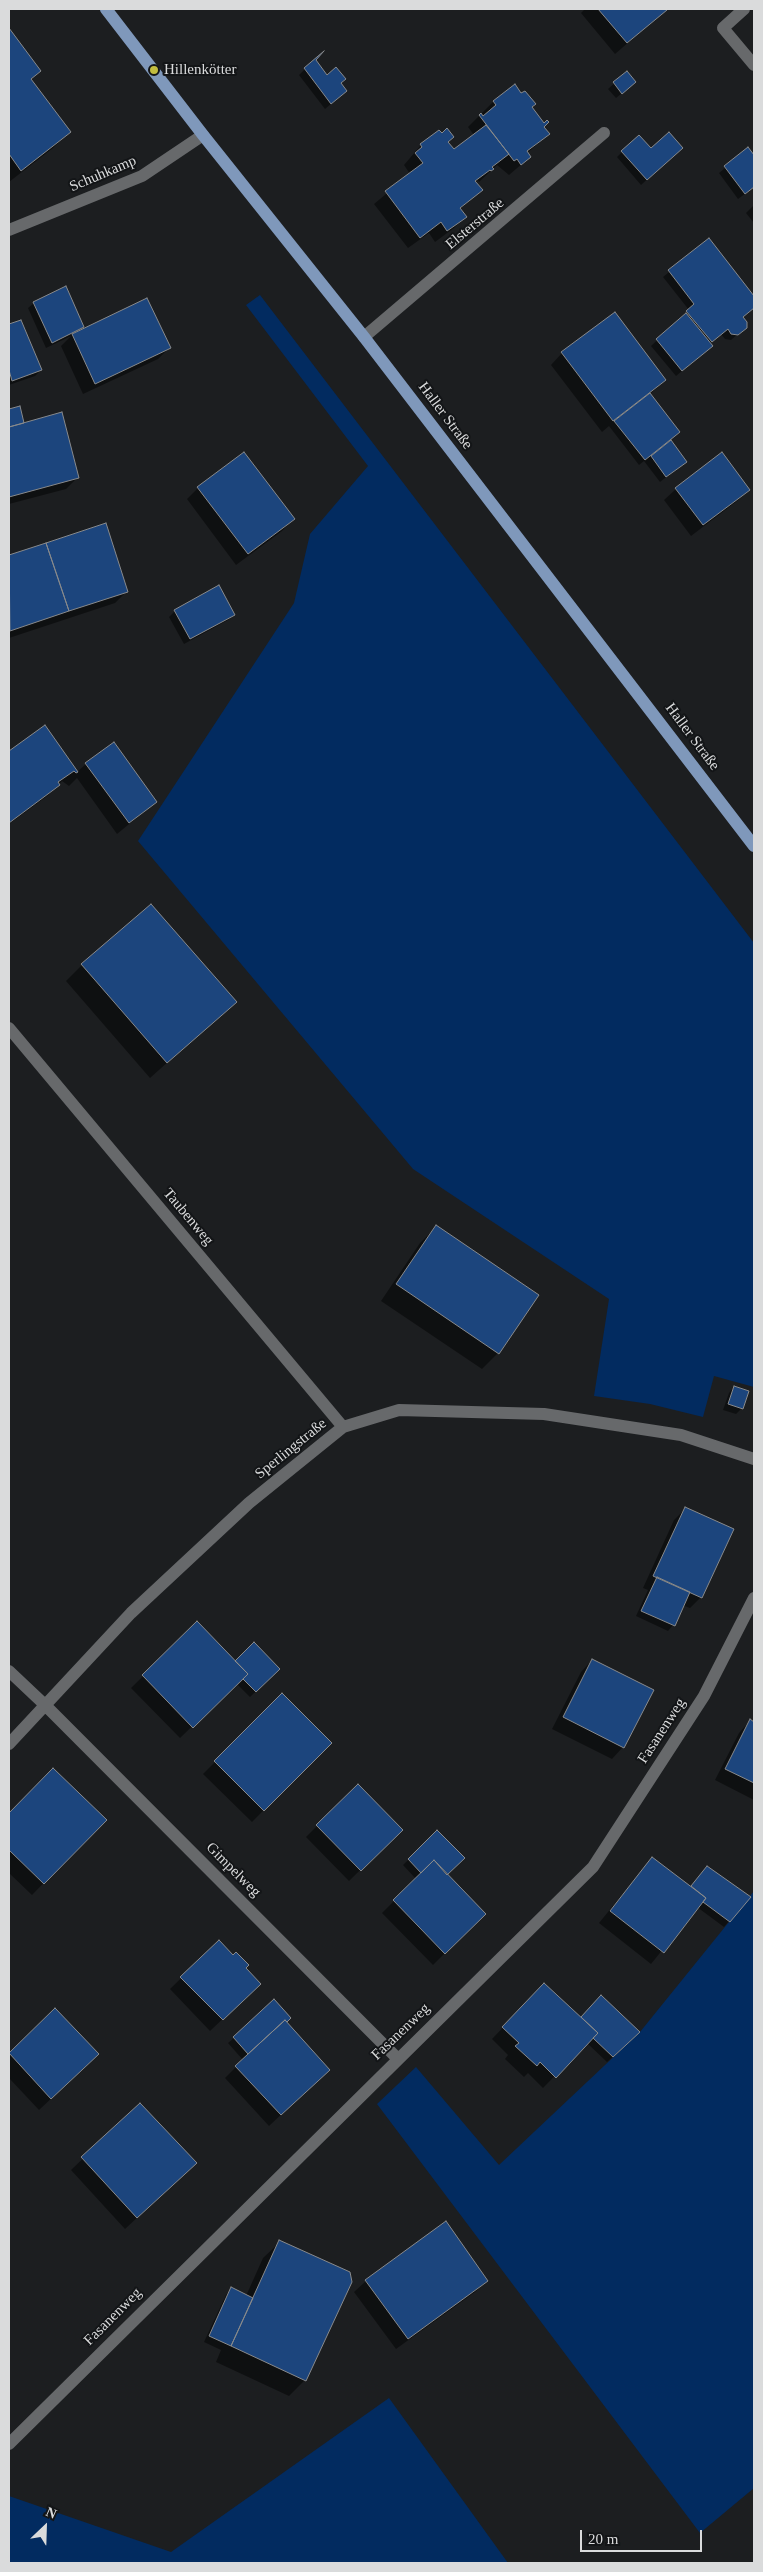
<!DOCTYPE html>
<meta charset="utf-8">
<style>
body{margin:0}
#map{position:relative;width:763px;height:2572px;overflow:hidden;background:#1c1e20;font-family:Georgia,serif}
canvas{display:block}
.frame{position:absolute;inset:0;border:10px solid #dadbdc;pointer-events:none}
.north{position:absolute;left:20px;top:2502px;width:50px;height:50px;-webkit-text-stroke:4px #131517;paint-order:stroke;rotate:24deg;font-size:14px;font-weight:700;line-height:20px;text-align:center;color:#dadbdc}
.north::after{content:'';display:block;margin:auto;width:18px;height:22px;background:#dadbdc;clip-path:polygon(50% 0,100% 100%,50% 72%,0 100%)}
.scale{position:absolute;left:580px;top:2530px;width:122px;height:22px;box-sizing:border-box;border:2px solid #dadbdc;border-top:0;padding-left:6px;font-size:15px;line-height:18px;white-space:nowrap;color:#dadbdc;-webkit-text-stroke:4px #131517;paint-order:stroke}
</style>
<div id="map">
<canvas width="763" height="2572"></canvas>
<div class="frame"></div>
<div class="north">N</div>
<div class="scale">20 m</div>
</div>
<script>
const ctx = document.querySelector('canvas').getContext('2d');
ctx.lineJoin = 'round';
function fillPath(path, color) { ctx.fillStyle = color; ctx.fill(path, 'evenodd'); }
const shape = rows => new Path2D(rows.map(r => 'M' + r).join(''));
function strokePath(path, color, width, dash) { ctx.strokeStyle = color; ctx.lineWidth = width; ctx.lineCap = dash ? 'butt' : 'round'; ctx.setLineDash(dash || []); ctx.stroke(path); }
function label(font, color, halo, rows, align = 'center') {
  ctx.font = font + ' Georgia,serif'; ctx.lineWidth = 4; ctx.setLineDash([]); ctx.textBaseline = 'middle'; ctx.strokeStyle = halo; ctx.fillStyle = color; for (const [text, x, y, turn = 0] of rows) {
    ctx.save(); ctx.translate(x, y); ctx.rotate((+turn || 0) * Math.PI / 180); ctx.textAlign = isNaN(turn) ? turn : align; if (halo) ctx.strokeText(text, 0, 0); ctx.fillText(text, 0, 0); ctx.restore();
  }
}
const green = shape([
 [260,295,754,943,754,1387,714,1376,703,1417,650,1404,594,1396,609,1299,413,1169,138,841,294,603,310,534,368,466,246,305],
 [754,1891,754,2488,700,2533,377,2104,416,2067,499,2165,640,2032],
 [389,2398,508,2563,9,2563,9,2496,171,2552]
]);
const shadow = shape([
 [585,9,664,9,666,10,615,54,581,13],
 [9,30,40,71,30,80,69,132,53,148,9,182],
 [305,69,340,84,346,91,325,109,299,75],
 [627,72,628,88,616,98,608,89],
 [515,86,549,134,527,153,530,157,509,175,497,165,479,182,478,180,475,182,481,190,460,209,465,217,454,228,435,242,429,233,408,248,374,204,410,174,404,165,421,145,439,132,454,151,474,135,468,127,493,102],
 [748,149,754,157,754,187,738,199,719,173],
 [622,152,676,153,641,185,617,157],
 [754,205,754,223,746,213],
 [708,240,754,298,754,308,742,318,739,333,731,340,725,339,721,334,710,343,706,351,676,376,651,346,689,310,663,277],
 [34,303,83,327,78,332,169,348,158,359,83,394,61,346,71,336,46,348,28,308],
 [20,321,41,370,35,376,9,385,9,325],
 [562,353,665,380,650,394,670,440,685,462,660,482,644,461,639,465,609,426,602,432,551,365],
 [19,408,23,424,78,477,66,489,9,504,9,411],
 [198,488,293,519,282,531,236,565,187,499],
 [676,489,749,490,737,501,691,536,664,500],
 [105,524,127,591,115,603,9,638,9,556],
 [175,611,234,615,228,620,184,644,169,617],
 [44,726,77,772,86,764,156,802,117,834,77,778,69,786,62,781,47,796,9,824,9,752],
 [82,965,235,1002,150,1078,66,981],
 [436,1227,498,1353,482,1369,381,1301,420,1243],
 [734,1387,742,1408,736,1414,723,1410,729,1393],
 [685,1509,701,1597,690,1608,682,1605,673,1625,668,1631,636,1616,648,1590,643,1588,674,1520],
 [197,1623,235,1662,279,1669,250,1697,238,1685,247,1677,245,1675,180,1738,131,1688],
 [592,1660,623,1747,612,1759,552,1729,581,1672],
 [282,1695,330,1743,252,1822,203,1774],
 [750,1721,754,1723,754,1800,715,1780,739,1733],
 [53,1769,105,1820,32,1895,9,1873,9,1815],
 [358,1785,401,1830,349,1881,306,1837],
 [437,1832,446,1875,484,1914,433,1965,382,1913,416,1879,403,1865],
 [652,1858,690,1888,701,1873,729,1921,724,1927,697,1907,651,1964,599,1923],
 [219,1941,245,1968,248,1995,210,2031,170,1989],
 [533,1996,581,2018,601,1997,633,2038,607,2062,587,2043,543,2088,528,2073,524,2077,505,2059,508,2055,492,2039],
 [55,2010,86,2066,39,2110,9,2078,9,2054],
 [289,2018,285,2022,317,2081,269,2126,225,2078,243,2060,228,2043,234,2038],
 [140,2104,183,2175,125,2229,71,2170],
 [280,2242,305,2380,289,2396,216,2362,221,2350,204,2342,226,2295,231,2289,246,2296,263,2258],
 [487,2280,475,2292,396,2349,354,2292,366,2281]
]);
const building = shape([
 [598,9,666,9,667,10,627,43,598,9],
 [9,28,41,71,31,79,71,132,21,171,9,154,9,28],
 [324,51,316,60,327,75,336,67,346,79,341,83,347,91,331,104,304,68,324,51],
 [627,71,636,82,622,94,613,82,627,71],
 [515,84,521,93,525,91,536,104,532,107,544,123,547,120,549,122,544,127,550,134,527,151,531,157,521,165,517,159,514,161,479,115,481,113,483,116,496,105,493,101,515,84],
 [486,125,509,154,492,167,494,169,491,171,490,170,475,181,483,190,460,208,467,217,447,231,441,222,420,238,385,191,423,163,415,153,422,147,420,144,439,130,442,133,447,128,454,137,448,142,454,149,486,125],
 [669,132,683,148,647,180,621,151,639,135,651,148,669,132],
 [748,147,754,155,754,187,745,194,724,166,748,147],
 [709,238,754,296,754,308,743,317,747,322,747,328,738,335,731,334,728,329,712,342,686,311,694,304,668,270,709,238],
 [66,286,84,327,52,343,33,302,66,286],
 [147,298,171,348,95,384,72,334,147,298],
 [615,312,666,380,613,421,561,352,615,312],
 [686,313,713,346,682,371,656,339,686,313],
 [21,320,42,370,12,381,9,370,9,324,21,320],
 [650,393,680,432,645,460,614,421,650,393],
 [20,406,24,423,9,427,9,409,20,406],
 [62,412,79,478,9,497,9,427,62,412],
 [671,440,687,462,666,477,651,456,671,440],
 [244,452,295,519,248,554,197,487,244,452],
 [722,452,750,490,703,525,675,488,722,452],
 [106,523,128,592,69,611,46,543,106,523],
 [46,543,69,611,10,631,9,555,46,543],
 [219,585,235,615,190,639,174,610,219,585],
 [45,725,78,772,76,773,74,771,58,782,60,785,9,823,9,751,45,725],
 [114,742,157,802,129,823,85,763,114,742],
 [151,904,237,1002,167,1063,81,964,151,904],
 [436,1225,539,1295,499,1354,396,1284,436,1225],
 [734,1386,749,1391,743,1409,728,1404,734,1386],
 [685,1507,734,1529,702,1598,653,1576,685,1507],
 [657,1577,690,1592,675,1626,641,1611,657,1577],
 [197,1621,248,1674,193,1728,142,1675,197,1621],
 [254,1642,280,1669,256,1692,243,1679,248,1674,235,1661,254,1642],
 [592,1659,654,1690,624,1748,563,1717,592,1659],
 [282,1693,332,1743,264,1811,214,1761,282,1693],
 [750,1719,754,1722,754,1783,725,1769,750,1719],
 [53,1768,107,1820,44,1884,9,1850,9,1813,53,1768],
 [358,1784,403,1830,361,1871,316,1825,358,1784],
 [437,1830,465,1858,447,1875,434,1860,421,1873,408,1859,437,1830],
 [652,1857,706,1898,664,1953,610,1911,652,1857],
 [434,1860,486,1914,445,1954,393,1900,434,1860],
 [707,1866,751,1897,730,1922,703,1902,706,1898,691,1886,707,1866],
 [219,1940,233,1955,236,1952,249,1965,246,1968,261,1984,223,2020,180,1977,219,1940],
 [544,1983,598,2033,556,2078,540,2062,537,2066,515,2046,519,2043,502,2027,544,1983],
 [601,1995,640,2032,613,2057,593,2038,598,2033,581,2017,601,1995],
 [274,1999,291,2018,287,2022,285,2020,248,2054,233,2037,274,1999],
 [55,2008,99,2054,51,2099,9,2053,55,2008],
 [285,2020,330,2070,281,2115,235,2066,285,2020],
 [140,2103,197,2163,137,2218,81,2157,140,2103],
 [446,2221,488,2281,408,2339,365,2280,446,2221],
 [279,2240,350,2272,352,2282,306,2381,231,2346,279,2240],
 [231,2287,253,2298,231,2346,209,2336,231,2287]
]);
const minor = shape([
 [744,9,723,28,754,65],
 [9,230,142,176,203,135],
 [364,337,604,133],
 [9,1028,343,1427],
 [9,1671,45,1705,397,2058],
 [9,1744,131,1613,249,1503,343,1427,399,1410,544,1414,681,1435,754,1459],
 [9,2444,593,1867,704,1696,754,1598]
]);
const major = shape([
 [106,9,203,135,364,337,754,846]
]);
const markers = [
 [154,70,5,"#c2bd3f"]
];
const poiNames = [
 ["Hillenkötter",164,70]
];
const streetNames = [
 ["Schuhkamp",103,174,-23],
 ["Elsterstraße",475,224,-40],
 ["Haller Straße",445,416,53],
 ["Haller Straße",692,737,53],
 ["Taubenweg",188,1217,50],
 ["Sperlingstraße",291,1449,-39],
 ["Fasanenweg",662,1731,-57],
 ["Gimpelweg",233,1870,45],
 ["Fasanenweg",401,2032,-44],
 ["Fasanenweg",113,2317,-45]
];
fillPath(green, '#022b60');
fillPath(shadow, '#0007');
fillPath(building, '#1c457d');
strokePath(building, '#888a8c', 1);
strokePath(minor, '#67696b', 12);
strokePath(major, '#7f98bb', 12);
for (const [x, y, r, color] of markers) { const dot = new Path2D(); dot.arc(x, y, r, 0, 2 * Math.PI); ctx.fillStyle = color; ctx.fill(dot); strokePath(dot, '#131517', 2); }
label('15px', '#dadbdc', '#131517', poiNames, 'left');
label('15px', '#dadbdc', '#131517', streetNames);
</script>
